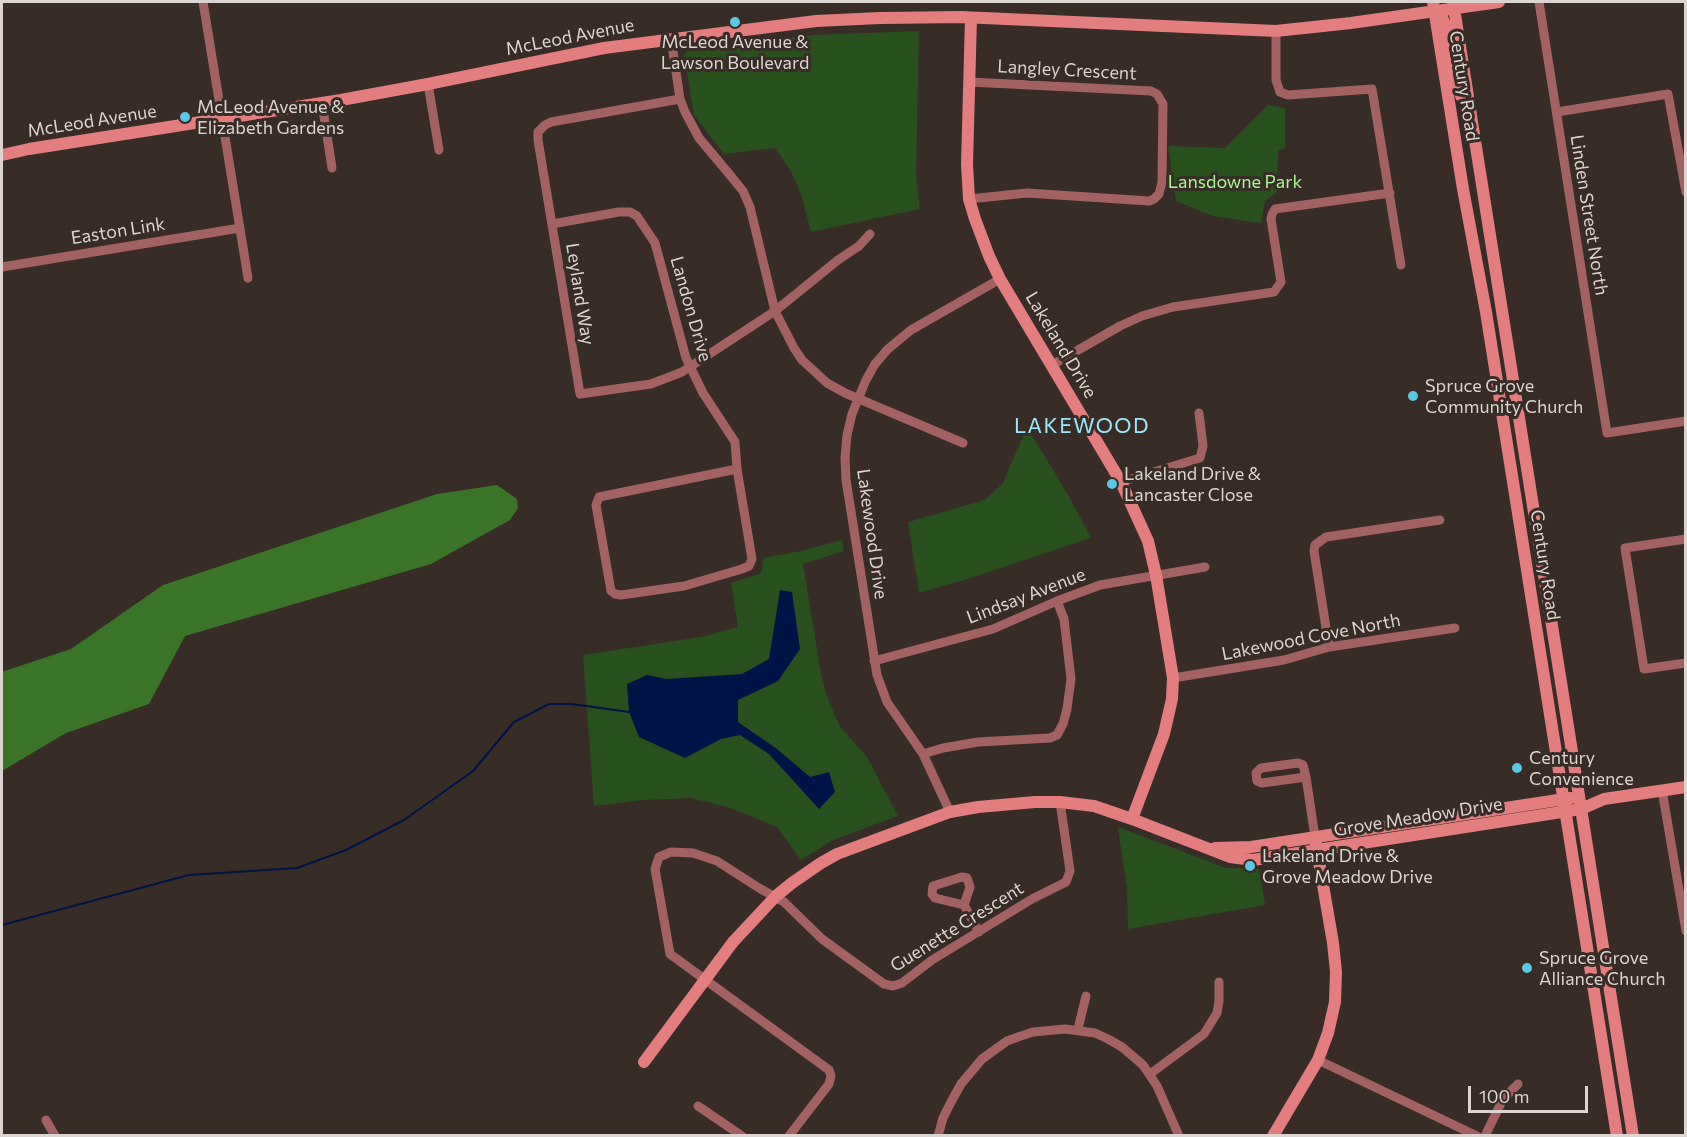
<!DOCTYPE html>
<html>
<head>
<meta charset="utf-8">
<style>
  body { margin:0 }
  #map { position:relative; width:1687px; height:1137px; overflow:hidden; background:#382c26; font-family:Commissioner,sans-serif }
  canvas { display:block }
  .frame { position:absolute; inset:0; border:3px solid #dcd4d0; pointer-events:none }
  .scale { position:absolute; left:1468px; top:1086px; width:120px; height:27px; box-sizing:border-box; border:3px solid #dcd4d0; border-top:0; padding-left:8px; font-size:18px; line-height:21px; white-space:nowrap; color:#dcd4d0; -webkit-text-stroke:4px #382c26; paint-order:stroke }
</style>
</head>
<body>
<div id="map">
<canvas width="1687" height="1137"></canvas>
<div class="frame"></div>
<div class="scale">100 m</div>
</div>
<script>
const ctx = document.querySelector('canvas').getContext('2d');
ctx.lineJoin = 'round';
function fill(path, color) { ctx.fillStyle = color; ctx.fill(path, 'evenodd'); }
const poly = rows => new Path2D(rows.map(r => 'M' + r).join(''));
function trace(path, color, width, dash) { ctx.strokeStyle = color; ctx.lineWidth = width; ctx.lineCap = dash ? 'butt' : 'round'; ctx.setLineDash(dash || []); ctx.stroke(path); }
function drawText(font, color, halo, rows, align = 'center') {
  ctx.font = font + ' Commissioner,sans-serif'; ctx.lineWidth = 6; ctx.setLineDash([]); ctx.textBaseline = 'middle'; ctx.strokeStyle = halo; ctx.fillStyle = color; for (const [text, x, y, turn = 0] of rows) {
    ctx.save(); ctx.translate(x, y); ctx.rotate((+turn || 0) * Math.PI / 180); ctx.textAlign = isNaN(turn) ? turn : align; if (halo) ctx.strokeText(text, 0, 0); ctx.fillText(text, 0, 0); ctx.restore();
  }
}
fill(poly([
  [919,31,916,175,920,209,811,232,802,197,791,171,775,148,724,154,694,115,684,54,690,49,812,35],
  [1268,105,1285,108,1285,148,1278,151,1277,192,1265,201,1261,223,1212,216,1176,201,1168,146,1225,148],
  [1027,427,1070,498,1091,538,971,578,919,593,908,522,985,500,1003,483],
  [842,540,844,551,803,564,821,674,826,694,840,727,867,757,898,816,833,840,801,860,777,827,731,808,691,798,642,800,594,806,583,655,701,637,738,627,731,583,759,574,762,570,763,558,801,551],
  [1118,827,1226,868,1259,869,1265,905,1128,929,1127,890]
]), '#28501c');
fill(poly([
  [497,485,517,499,518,508,510,520,431,564,185,636,149,704,66,733,2,771,2,672,71,649,163,585,437,494]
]), '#397428');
fill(poly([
  [780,590,792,592,800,649,778,681,738,700,738,722,777,749,810,777,829,772,835,792,819,809,769,754,740,735,721,739,685,758,639,737,629,712,627,684,647,675,666,679,742,674,769,659]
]), '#001346');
trace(poly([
  [2,925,189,875,297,868,346,850,404,820,473,771,514,722,549,704,572,704,629,712]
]), '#001346', 2);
trace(poly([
  [203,2,248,278],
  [1539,2,1607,433,1686,421],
  [1276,31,1276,80,1280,92,1288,95,1372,89,1401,265],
  [671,38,680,99,685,112,699,138,730,175,743,191,750,207,775,311,794,348,802,360,827,383,845,393,963,443],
  [969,82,1151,91,1157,94,1163,104,1162,182,1159,194,1154,199,1149,201,1027,193,969,199],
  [428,84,439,150],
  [680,99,551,122,545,125,538,132,538,140,580,394,651,384,682,372,775,311,838,260,859,246,870,234],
  [322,103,332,168],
  [1557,112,1668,94,1686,192],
  [552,224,619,212,630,212,637,216,655,243,686,358,703,393,735,442,737,469,752,559,749,566,742,569,684,586,621,595,615,594,611,591,596,505,599,497,737,469],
  [2,267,240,228],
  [1052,365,1120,326,1142,316,1173,307,1274,292,1281,282,1271,219,1272,214,1275,209,1390,193],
  [1121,482,1200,458,1203,446,1199,413],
  [1686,539,1625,548,1644,669,1686,663],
  [1329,647,1314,551,1315,545,1326,537,1440,520],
  [874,661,993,629,1057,601,1100,585,1205,567],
  [1173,678,1284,660,1329,647,1455,628],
  [923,754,943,748,978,742,1050,738,1057,735,1063,724,1067,709,1071,679,1064,619,1057,601],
  [1306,777,1262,783,1257,781,1256,773,1261,768,1298,763,1303,765,1306,777,1315,837],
  [1662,790,1686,931],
  [950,812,923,754,887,702,877,675,846,480,845,458,847,435,852,414,866,380,875,364,888,349,911,330,1000,279],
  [964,905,970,887,967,878,962,877,933,886,932,894,935,898,964,905,979,932],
  [1078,1029,1086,996],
  [1318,1060,1477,1136],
  [1150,1074,1204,1034,1217,1013,1219,1001,1219,982],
  [698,1106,742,1136],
  [46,1120,55,1136],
  [789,1136,829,1084,831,1076,829,1070,670,954,655,869,659,857,671,852,693,853,717,861,759,888,784,902,822,939,884,984,893,986,902,983,932,960,1032,899,1066,882,1070,871,1060,802],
  [938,1136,943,1118,951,1102,961,1084,982,1059,1007,1041,1018,1037,1033,1032,1065,1029,1095,1033,1108,1039,1122,1047,1143,1065,1157,1086,1179,1136],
  [1485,1136,1503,1099,1518,1084]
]), '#a26262', 9);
trace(poly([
  [1433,2,1463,189,1486,312,1617,1136],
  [1453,2,1633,1136],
  [1437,13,1442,17,1446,28,1451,59,1461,96],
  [971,18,967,164,969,199,975,219,989,256,1000,279,1121,482,1148,541,1156,575,1173,678,1172,699,1164,734,1132,819],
  [2,155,29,149,341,100,428,84,604,48,816,21,880,18,961,17,1276,31,1351,23,1499,2],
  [1215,848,1251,847,1571,798],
  [644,1062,733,942,776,896,792,883,821,863,837,854,950,812,978,807,1035,802,1060,802,1094,806,1132,819,1230,857,1253,860,1581,809,1604,799,1686,787],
  [1273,1136,1318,1060,1328,1033,1335,1002,1336,972,1333,943,1316,844]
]), '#e37d7e', 12);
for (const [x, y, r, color] of [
  [735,22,6,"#58c8e4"],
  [185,117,6,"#58c8e4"],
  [1413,396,6,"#58c8e4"],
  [1112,484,6,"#58c8e4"],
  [1517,768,6,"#58c8e4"],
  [1250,866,6,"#58c8e4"],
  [1527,968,6,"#58c8e4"]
]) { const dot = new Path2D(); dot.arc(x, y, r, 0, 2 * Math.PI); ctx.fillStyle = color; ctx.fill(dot); trace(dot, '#382c26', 2); }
drawText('18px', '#dcd4d0', '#382c26', [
  ["McLeod Avenue",570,37,-11],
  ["Langley Crescent",1067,70,3],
  ["Century Road",1464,86,81],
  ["McLeod Avenue",92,121,-9],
  ["Linden Street North",1589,215,81],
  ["Easton Link",118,231,-9],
  ["Leyland Way",580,294,81],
  ["Landon Drive",691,309,74],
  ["Lakeland Drive",1061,345,59],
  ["Lakewood Drive",872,534,82],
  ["Century Road",1545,565,81],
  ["Lindsay Avenue",1026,596,-21],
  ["Lakewood Cove North",1311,637,-11],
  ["Grove Meadow Drive",1418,817,-9],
  ["Guenette Crescent",957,927,-32]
]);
drawText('18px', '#dcd4d0', '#382c26', [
  ["McLeod Avenue &",735,42,"center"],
  ["Lawson Boulevard",735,63,"center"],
  ["McLeod Avenue &",197,107],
  ["Elizabeth Gardens",197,128],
  ["Spruce Grove",1425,386],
  ["Community Church",1425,407],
  ["Lakeland Drive &",1124,474],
  ["Lancaster Close",1124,495],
  ["Century",1529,758],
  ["Convenience",1529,779],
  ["Lakeland Drive &",1262,856],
  ["Grove Meadow Drive",1262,877],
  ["Spruce Grove",1539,958],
  ["Alliance Church",1539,979]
], 'left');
drawText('18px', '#a6f790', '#382c26', [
  ["Lansdowne Park",1235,182]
]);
ctx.letterSpacing = '1.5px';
drawText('21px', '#9be7fb', '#382c26', [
  ["LAKEWOOD",1082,426]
]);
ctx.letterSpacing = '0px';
</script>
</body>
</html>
